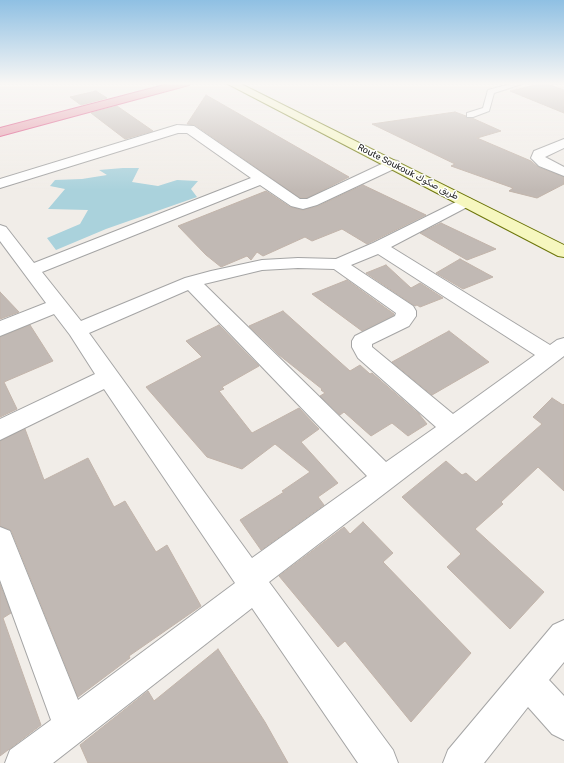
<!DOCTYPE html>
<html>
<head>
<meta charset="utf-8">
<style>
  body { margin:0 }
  canvas { display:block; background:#f1ede8 }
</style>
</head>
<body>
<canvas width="564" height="763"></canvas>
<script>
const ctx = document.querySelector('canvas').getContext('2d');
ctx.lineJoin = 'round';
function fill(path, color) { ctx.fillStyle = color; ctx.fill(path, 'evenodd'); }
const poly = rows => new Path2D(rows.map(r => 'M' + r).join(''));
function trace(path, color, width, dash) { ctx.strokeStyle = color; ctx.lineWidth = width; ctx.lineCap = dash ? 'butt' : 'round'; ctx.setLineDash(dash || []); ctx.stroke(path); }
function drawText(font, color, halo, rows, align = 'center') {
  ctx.font = font + ' Rubik,Vazirmatn,sans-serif'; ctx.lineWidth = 3; ctx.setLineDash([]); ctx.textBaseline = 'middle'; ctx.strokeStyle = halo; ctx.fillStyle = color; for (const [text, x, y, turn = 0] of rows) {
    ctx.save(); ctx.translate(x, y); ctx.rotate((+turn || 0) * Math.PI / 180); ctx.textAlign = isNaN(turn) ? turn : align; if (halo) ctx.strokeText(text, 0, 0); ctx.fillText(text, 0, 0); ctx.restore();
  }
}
fill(poly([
  [123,168,139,168,132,182,158,186,177,180,198,181,191,189,197,197,106,229,56,250,47,238,80,224,88,210,48,209,65,189,50,186,55,180,82,179,107,175,99,170]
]), '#aad2dc');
const building = poly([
  [544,83,564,90,564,113,510,91,544,83],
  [96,91,107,98,81,105,70,97,96,91],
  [206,95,349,177,307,198,300,198,195,125,187,124,206,95],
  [117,106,153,131,125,139,91,113,117,106],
  [455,112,466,116,466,118,472,118,501,131,477,138,531,161,538,167,564,177,564,184,537,198,509,191,513,188,451,166,455,164,372,124,455,112],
  [363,185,426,215,367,244,342,229,312,241,305,237,263,256,257,252,251,260,247,256,221,267,206,255,178,226,266,191,290,207,303,210,318,206,363,185],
  [441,223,496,249,467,260,420,233,441,223],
  [460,259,493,277,463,289,436,273,460,259],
  [386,265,411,288,420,283,443,298,420,307,417,305,415,306,366,273,386,265],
  [347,280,394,314,394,315,362,331,312,294,347,280],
  [0,292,19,312,0,319,0,292],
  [283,311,350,371,360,365,370,374,372,373,419,414,427,424,408,436,392,423,371,436,344,412,340,415,320,396,325,393,321,390,322,389,279,355,249,326,283,311],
  [30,325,53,361,4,382,17,409,0,417,0,337,30,325],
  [219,325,259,366,222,387,224,389,219,391,252,433,299,408,319,429,301,442,338,483,318,497,324,505,261,550,240,520,284,492,282,491,310,472,275,444,242,469,207,457,146,387,202,357,186,341,219,325],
  [449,331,489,362,432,395,392,362,449,331],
  [552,398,563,405,564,404,564,491,538,467,501,502,503,504,475,529,544,592,510,629,447,567,461,554,402,497,446,461,462,475,466,473,476,482,542,424,533,417,552,398],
  [25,429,44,480,88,458,114,507,125,501,156,552,167,545,201,606,129,656,130,658,78,697,11,530,0,526,0,441,25,429],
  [363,522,393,553,383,562,471,653,411,722,345,641,338,647,279,576,344,527,350,534,363,522],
  [0,584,11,613,3,618,41,725,0,756,0,584],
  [218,649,265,722,288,763,88,763,80,745,148,691,154,701,218,649]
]);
fill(building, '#c1b9b4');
trace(building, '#c2b4aa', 1);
const lane = poly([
  [514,83,525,83,494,93,489,111,473,117,467,117,467,113,483,108,488,90,514,83]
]);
const street = poly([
  [177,125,194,126,300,199,307,199,388,161,393,160,398,161,400,164,398,167,317,205,303,209,291,206,260,185,42,272,81,321,185,278,211,271,262,260,298,258,336,259,373,243,466,197,471,199,474,202,471,205,391,247,550,345,557,340,564,338,564,356,269,582,393,750,398,763,358,763,252,608,53,763,5,763,10,750,51,720,0,580,0,527,10,531,78,700,235,583,104,389,0,440,0,419,95,374,70,335,54,314,0,336,0,321,46,303,0,241,0,225,6,227,34,263,251,178,187,133,178,133,0,188,0,179,177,125],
  [378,254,535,355,453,414,372,347,372,344,409,326,416,316,416,311,413,306,351,265,378,254],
  [298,268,334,269,396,313,395,316,355,336,352,341,352,347,358,358,436,427,386,462,204,284,262,270,298,268],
  [188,290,367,476,252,558,89,333,188,290],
  [564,139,564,148,545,157,564,167,564,176,539,166,531,158,534,151,564,139],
  [564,620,564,662,549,680,564,696,564,740,552,734,528,707,484,763,443,763,448,750,553,625,564,620]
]);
const secondary = poly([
  [226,83,239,83,564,245,564,257,558,256,226,83]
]);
const highway = poly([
  [172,83,190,83,189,85,0,136,0,128,172,83]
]);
trace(lane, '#a5a5a5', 2);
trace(street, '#a5a5a5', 2);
trace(secondary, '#6d760a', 2);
trace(highway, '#d42f6c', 2);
fill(lane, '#fff');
fill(street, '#fff');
fill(secondary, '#f6f7bf');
fill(highway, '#e493a5');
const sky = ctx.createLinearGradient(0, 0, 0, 190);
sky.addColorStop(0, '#8fc0e3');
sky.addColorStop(0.44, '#f9f7f5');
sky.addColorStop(1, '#f9f7f500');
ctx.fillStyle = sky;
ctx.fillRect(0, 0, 564, 190);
drawText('9px', '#212121', '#fff', [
  ["Route Soukouk طريق صكوك",408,172,27]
]);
</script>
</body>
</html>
